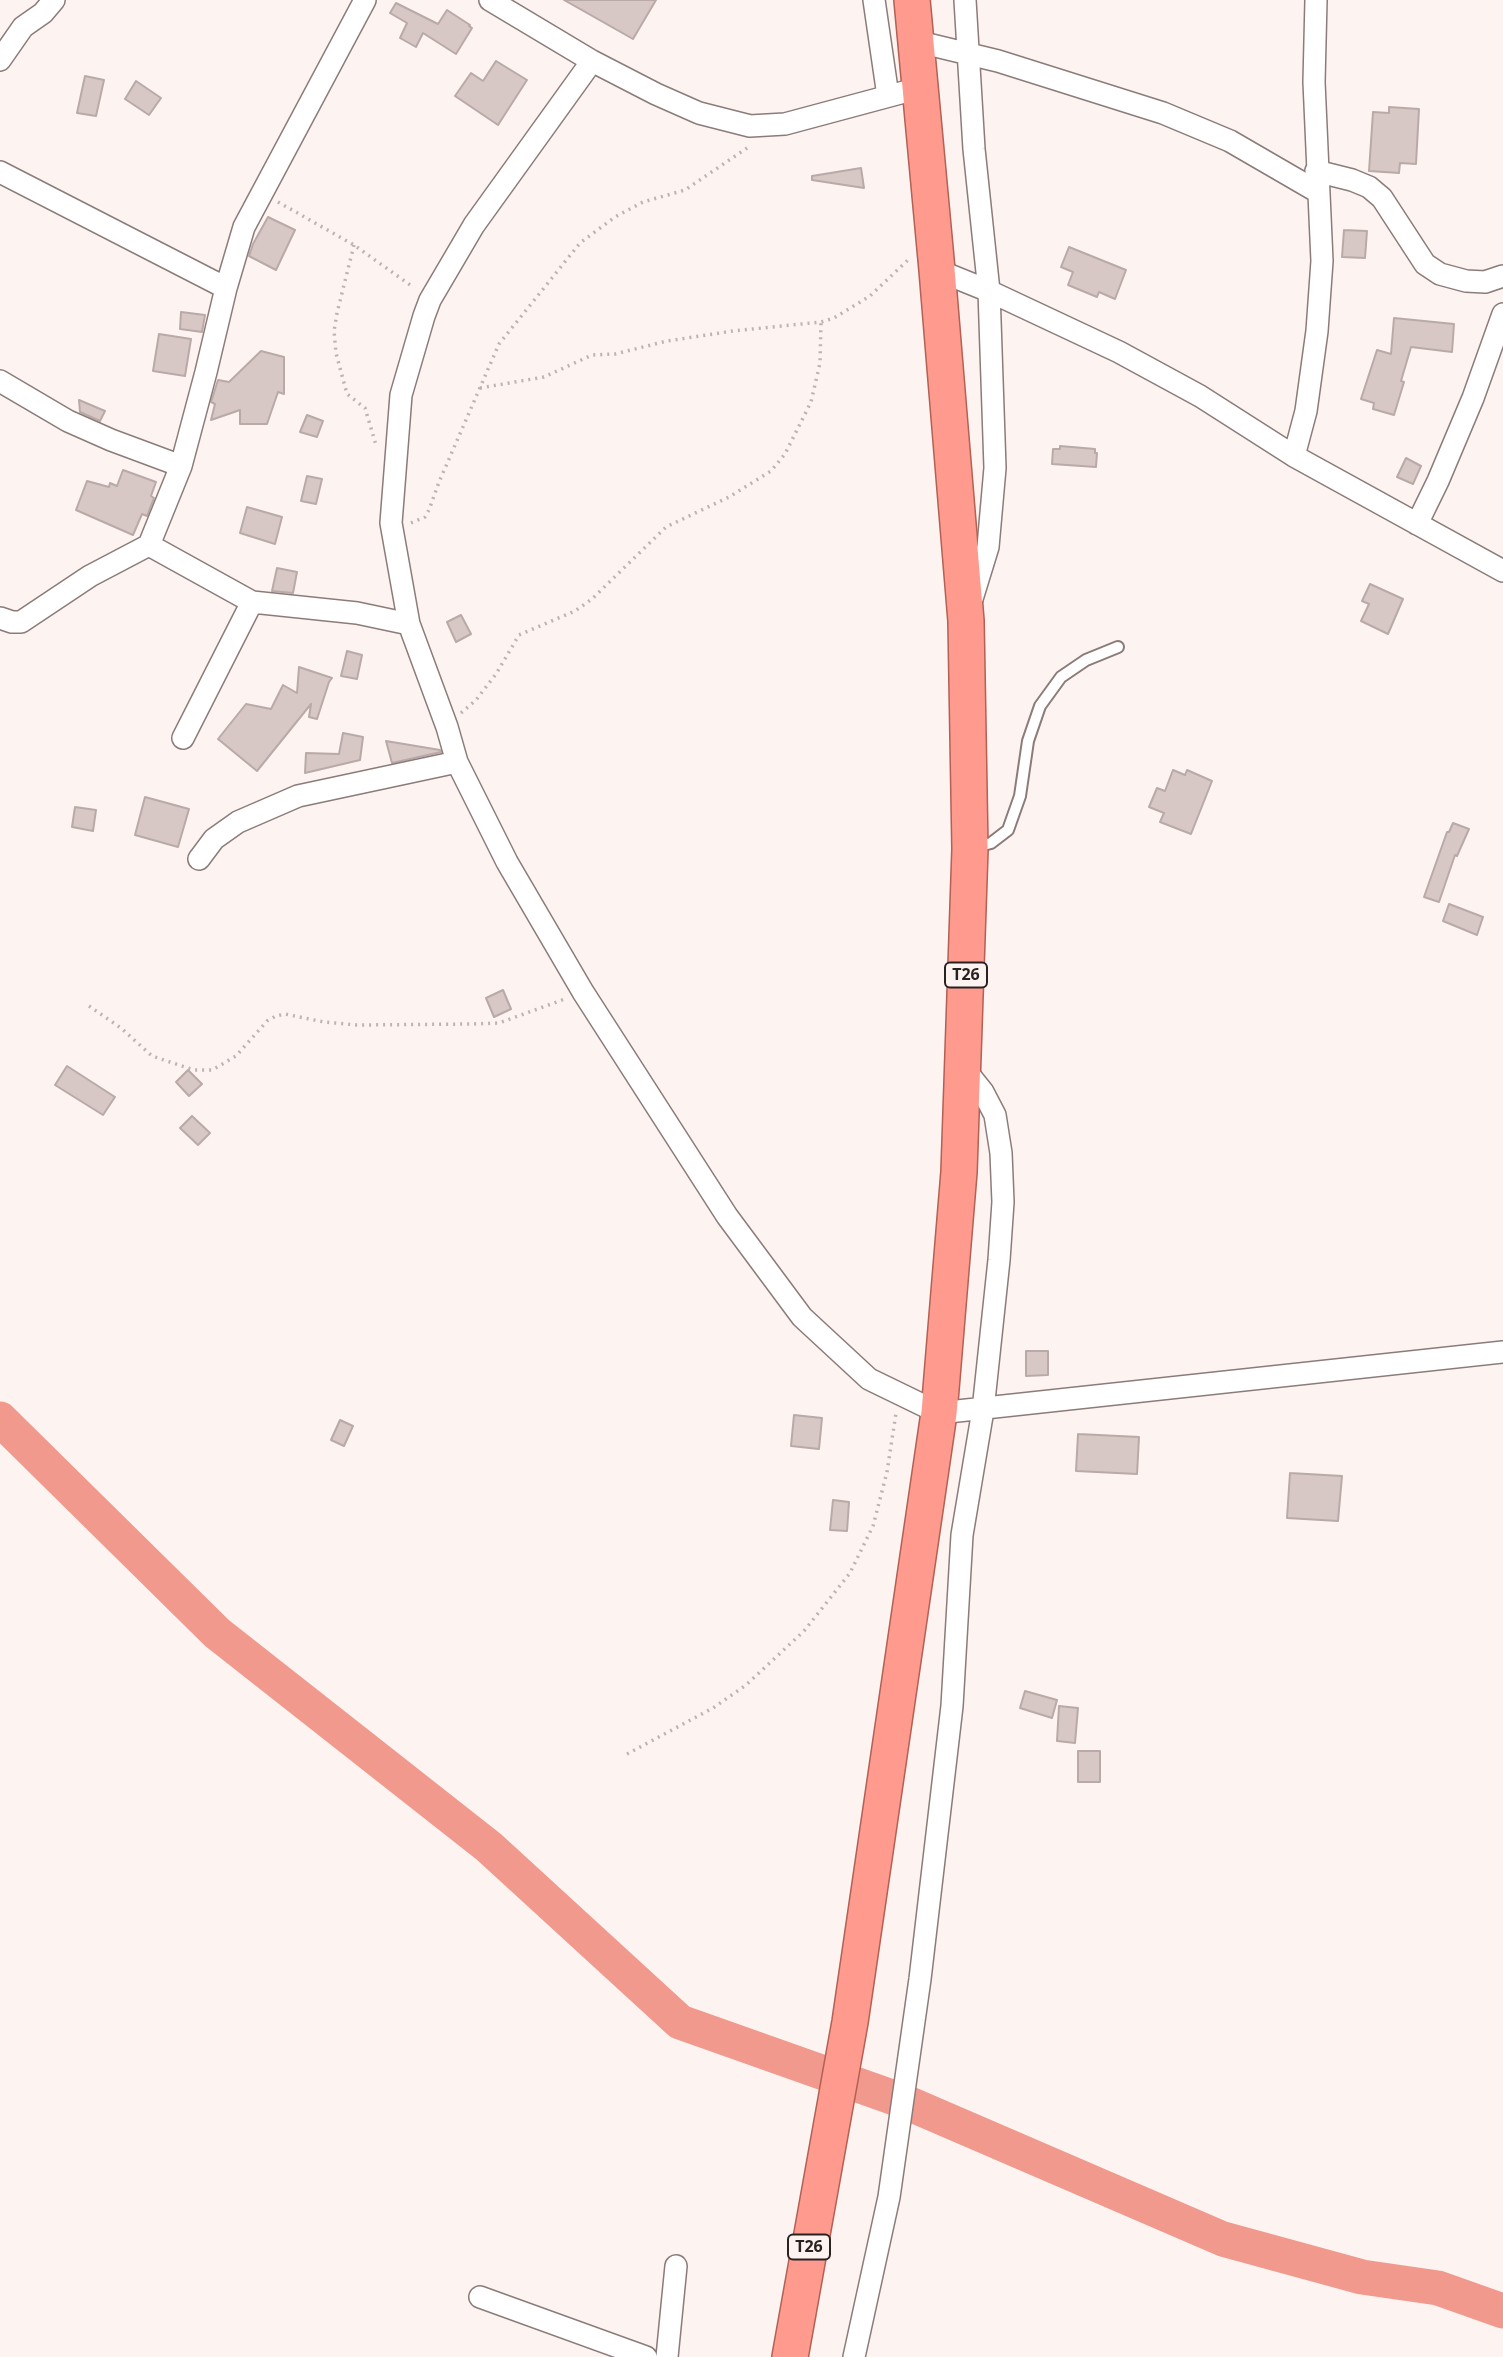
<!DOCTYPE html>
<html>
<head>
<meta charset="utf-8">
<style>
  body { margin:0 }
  canvas { display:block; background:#fdf3f1 }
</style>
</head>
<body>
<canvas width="1503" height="2357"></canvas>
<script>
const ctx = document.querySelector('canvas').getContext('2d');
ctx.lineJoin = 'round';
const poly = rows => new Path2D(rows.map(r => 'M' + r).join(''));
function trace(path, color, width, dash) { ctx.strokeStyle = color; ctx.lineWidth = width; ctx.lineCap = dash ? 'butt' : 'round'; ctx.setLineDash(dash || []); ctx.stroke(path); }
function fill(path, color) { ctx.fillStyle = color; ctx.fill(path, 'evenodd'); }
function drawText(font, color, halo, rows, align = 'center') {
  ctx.font = font + ' "Noto Sans",sans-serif'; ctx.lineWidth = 7; ctx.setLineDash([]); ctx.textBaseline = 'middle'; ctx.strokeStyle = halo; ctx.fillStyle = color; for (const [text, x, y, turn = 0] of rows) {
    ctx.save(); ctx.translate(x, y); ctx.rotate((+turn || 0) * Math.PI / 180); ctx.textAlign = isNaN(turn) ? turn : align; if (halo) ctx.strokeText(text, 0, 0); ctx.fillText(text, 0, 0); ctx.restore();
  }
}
trace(poly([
  [0,1419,217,1633,489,1847,680,2022,903,2101,1223,2239,1362,2277,1438,2288,1503,2311]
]), '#f1998c', 35);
const building = poly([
  [564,0,656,0,633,39,564,0],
  [396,3,438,24,447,10,470,25,469,26,472,28,456,54,423,33,416,47,400,38,407,23,390,13,396,3],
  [496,61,527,80,498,125,455,96,471,73,483,81,496,61],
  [85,76,104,80,96,116,77,113,85,76],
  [136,81,161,98,149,115,125,99,136,81],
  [1389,107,1419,109,1416,164,1400,163,1399,173,1369,171,1373,112,1389,113,1389,107],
  [861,168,864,188,812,180,812,176,861,168],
  [268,217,295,230,276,270,249,256,253,244,268,217],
  [1344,230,1367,231,1365,258,1342,257,1344,230],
  [1069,247,1126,270,1115,299,1099,292,1097,297,1068,285,1073,272,1061,267,1069,247],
  [181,312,205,315,202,332,180,329,181,312],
  [1394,318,1454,324,1452,352,1411,347,1401,381,1404,382,1394,415,1373,409,1374,403,1361,399,1377,350,1391,354,1394,318],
  [159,334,191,339,185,376,153,371,159,334],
  [261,351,284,357,284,394,278,392,267,424,240,424,240,410,211,420,215,404,211,402,218,380,229,382,261,351],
  [79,400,105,411,100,421,80,412,79,400],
  [307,415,323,421,317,437,300,432,307,415],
  [1060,446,1095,449,1095,453,1097,453,1096,467,1052,464,1053,449,1060,449,1060,446],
  [1406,458,1421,466,1413,484,1397,477,1406,458],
  [123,470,156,482,151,496,154,498,147,516,142,514,133,535,76,510,87,481,109,487,110,483,117,486,123,470],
  [307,476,322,479,316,504,301,501,307,476],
  [247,507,282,517,275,544,240,533,247,507],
  [277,568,297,572,293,593,272,591,277,568],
  [1370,584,1403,599,1388,634,1361,621,1369,604,1362,601,1370,584],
  [461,615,471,634,456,642,447,622,461,615],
  [347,651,362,655,357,679,341,676,347,651],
  [299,667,332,678,329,682,317,719,309,717,311,704,257,771,218,739,246,704,271,709,283,685,297,693,299,667],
  [343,733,363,737,360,760,305,773,306,753,339,754,343,733],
  [386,741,440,750,441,752,392,763,386,741],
  [1173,770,1185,775,1187,770,1212,781,1191,834,1160,822,1164,813,1149,807,1157,788,1165,791,1173,770],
  [145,797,189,809,178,847,135,835,145,797],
  [75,807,96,810,93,831,72,827,75,807],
  [1453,823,1469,829,1457,856,1455,855,1439,902,1424,897,1447,832,1449,832,1453,823],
  [1449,904,1483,917,1477,935,1443,921,1449,904],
  [503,990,511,1009,494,1017,486,998,503,990],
  [67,1066,115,1097,103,1115,55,1085,67,1066],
  [188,1070,202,1084,189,1096,176,1082,188,1070],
  [192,1116,210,1133,198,1145,180,1128,192,1116],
  [1026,1351,1048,1351,1048,1375,1026,1376,1026,1351],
  [794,1415,822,1418,819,1449,791,1446,794,1415],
  [340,1420,353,1426,344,1446,331,1440,340,1420],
  [1078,1434,1139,1437,1137,1474,1076,1471,1078,1434],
  [1290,1473,1342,1476,1338,1521,1287,1518,1290,1473],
  [833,1500,849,1502,847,1531,830,1530,833,1500],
  [1025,1691,1057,1700,1052,1718,1020,1708,1025,1691],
  [1059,1706,1078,1708,1075,1743,1057,1741,1059,1706],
  [1078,1751,1100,1751,1100,1782,1078,1782,1078,1751]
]);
fill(building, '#d8c8c5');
trace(building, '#b9aaa7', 2);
const service = poly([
  [976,847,991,843,1008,830,1020,796,1028,741,1040,706,1061,677,1086,660,1118,647]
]);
const minor = poly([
  [490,0,592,61,656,94,699,113,750,126,785,124,919,88],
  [874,0,888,96],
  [965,0,974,149,989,291,995,468,988,547,972,599],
  [915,41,998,61,1163,113,1230,141,1318,192],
  [0,60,23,27,43,13,54,0],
  [1316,171,1352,180,1369,187,1382,198,1425,264,1440,274,1466,281,1485,282,1503,276],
  [0,172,226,288],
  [937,270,989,291,1119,352,1200,396,1294,456,1503,571],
  [0,381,68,421,111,440,181,466],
  [1294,456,1306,411,1317,331,1322,261,1314,82,1316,0],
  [1417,524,1438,481,1473,398,1503,314],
  [149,545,252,602,357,613,409,624,447,727,457,762,507,862,583,992,727,1216,802,1317,869,1379,939,1413,1503,1352],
  [0,618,12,622,21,622,90,576,149,545,181,466,206,372,226,288,244,227,365,0],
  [409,624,391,523,401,395,424,316,430,300,474,225,592,61],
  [183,738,252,602],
  [199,859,214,839,238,822,298,796,457,762],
  [480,2297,646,2357],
  [667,2357,676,2266],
  [854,2357,889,2197,920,1979,952,1706,962,1535,983,1410,999,1260,1003,1202,1001,1153,995,1115,983,1092,963,1067]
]);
const trunk = poly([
  [790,2357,850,2022,939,1413,959,1172,970,849,966,621,937,270,912,0]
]);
trace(service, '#8b7c7a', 14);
trace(minor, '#8b7c7a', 24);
trace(trunk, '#b36055', 38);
trace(poly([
  [278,202,354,245,413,287],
  [354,245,337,313,334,331,336,353,347,394,365,408,376,445],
  [480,388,544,377,592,355,615,354,667,341,733,331,821,322,834,318,870,296,909,259],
  [411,523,425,517,429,510,439,482,499,344,580,243,615,217,643,202,685,190,750,146],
  [461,713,476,700,496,674,519,635,575,611,592,599,666,527,729,497,771,471,785,454,811,402,820,363,821,322],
  [89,1006,121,1028,152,1056,194,1070,212,1070,236,1056,267,1021,276,1016,285,1014,324,1022,357,1025,472,1024,499,1023,565,999],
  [627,1754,713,1708,746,1685,804,1631,850,1573,873,1526,887,1472,896,1413]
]), '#bdb4b2', 3.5, [2, 5]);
trace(service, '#fff', 10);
trace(minor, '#fff', 21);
trace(trunk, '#fe9a8e', 35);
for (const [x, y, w] of [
  [966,975,42],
  [809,2247,42]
]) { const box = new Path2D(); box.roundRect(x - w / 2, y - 12.5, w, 25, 5); ctx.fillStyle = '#fdf3f1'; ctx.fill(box); trace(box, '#282221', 2); }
drawText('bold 16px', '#282221', null, [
  ["T26",966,975],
  ["T26",809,2247]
]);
</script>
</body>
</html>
